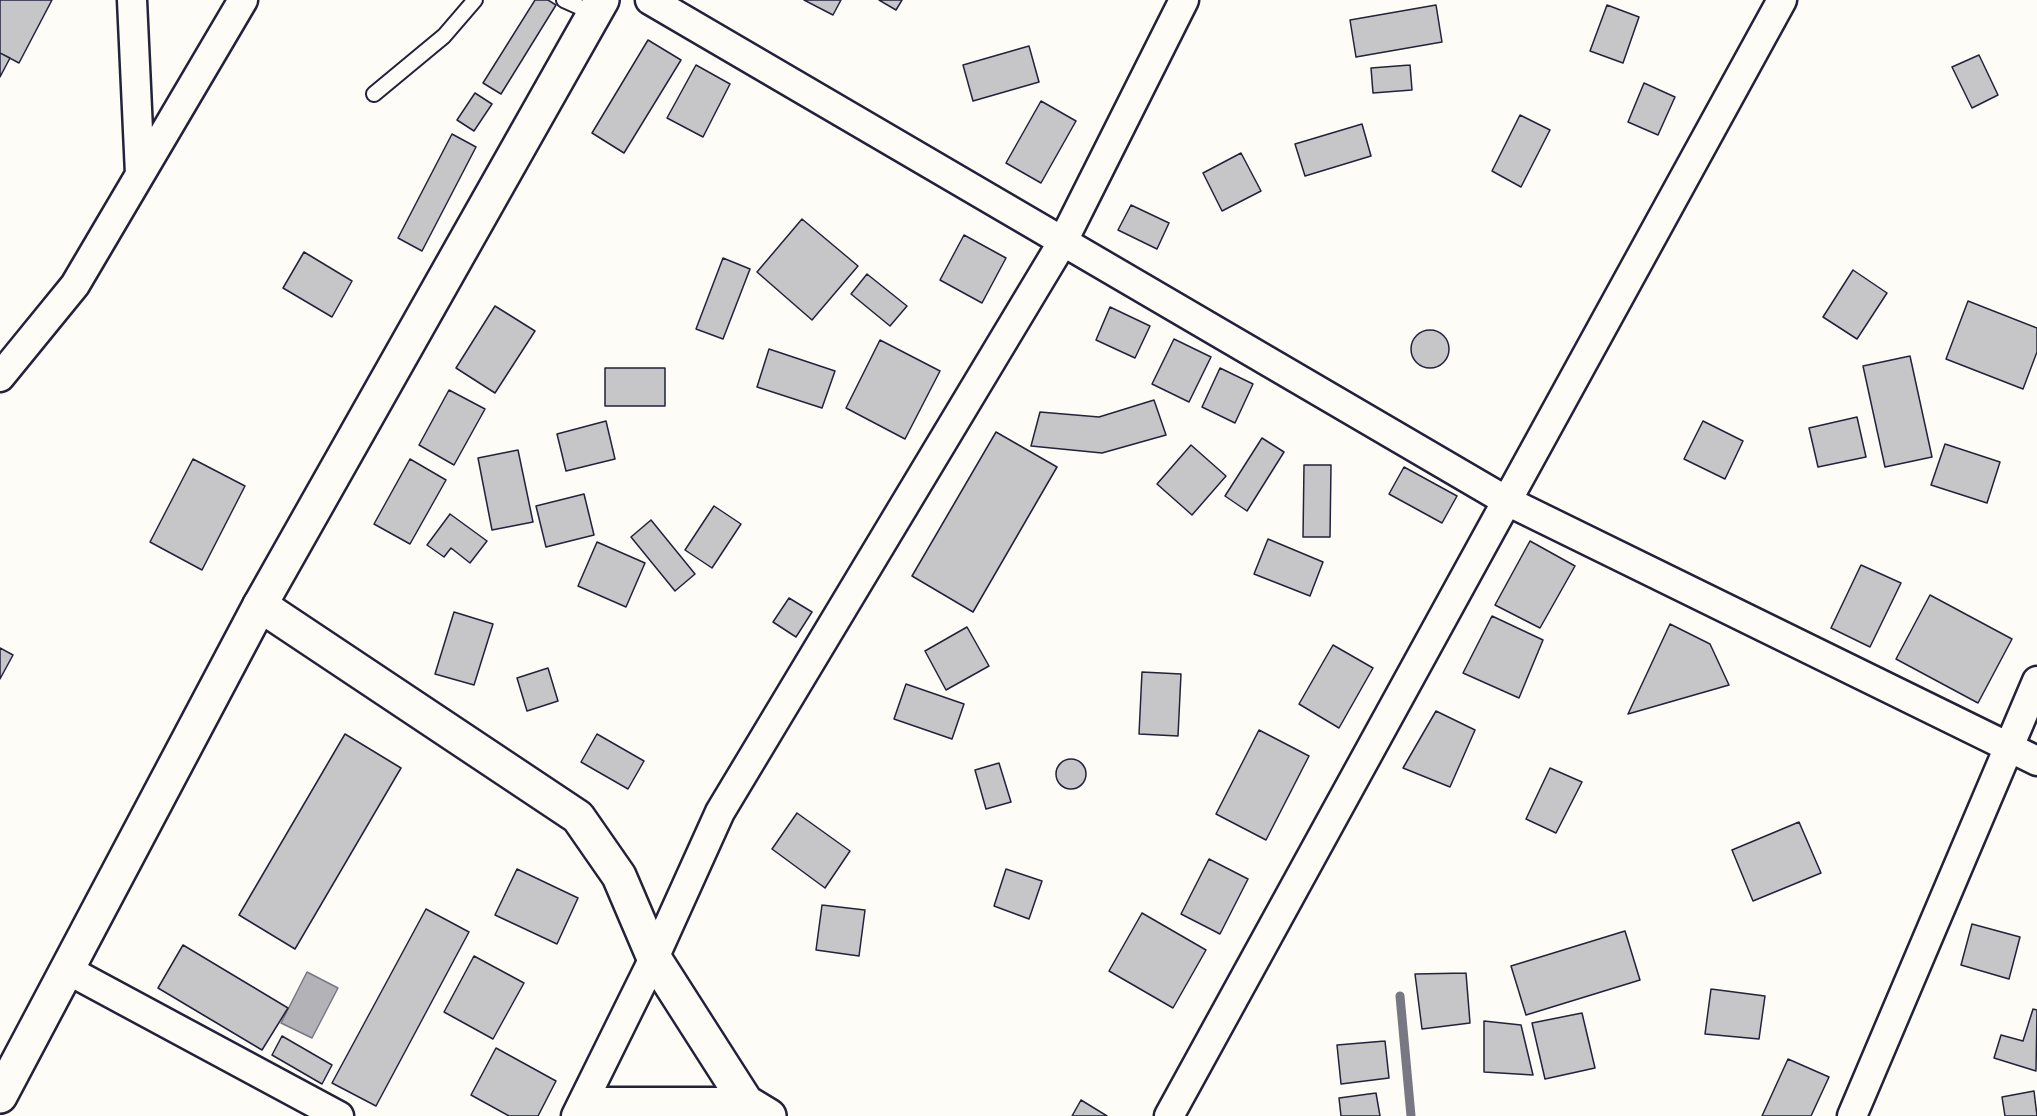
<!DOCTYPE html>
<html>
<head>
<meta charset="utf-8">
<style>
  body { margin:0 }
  canvas { display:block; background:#fdfcf7 }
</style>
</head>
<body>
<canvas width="2037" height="1116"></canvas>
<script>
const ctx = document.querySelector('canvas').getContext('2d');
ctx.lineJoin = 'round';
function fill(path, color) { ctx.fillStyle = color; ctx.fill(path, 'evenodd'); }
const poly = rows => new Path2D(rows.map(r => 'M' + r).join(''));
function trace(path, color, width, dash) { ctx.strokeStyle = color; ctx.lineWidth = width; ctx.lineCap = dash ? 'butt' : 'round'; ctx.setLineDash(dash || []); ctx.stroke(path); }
const water = poly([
  [307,972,338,988,312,1038,281,1023,307,972]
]);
fill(water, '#b2b2b7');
trace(water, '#787885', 1.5);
trace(poly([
  [1400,996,1411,1116]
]), '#787885', 9);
const building = poly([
  [0,0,52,0,19,63,0,53,0,0],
  [535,0,548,0,556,5,501,94,483,83,535,0],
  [804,0,841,0,833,15,804,0],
  [879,0,902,0,896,10,879,0],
  [1436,5,1442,42,1356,57,1350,20,1436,5],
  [1607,5,1639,17,1623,63,1590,51,1607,5],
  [648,40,681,60,624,153,592,133,648,40],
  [1029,46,1039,82,973,101,963,65,1029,46],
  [0,53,10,58,0,77,0,53],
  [1979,55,1998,95,1972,108,1952,67,1979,55],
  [696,65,730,84,703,137,667,118,696,65],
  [1410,65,1412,90,1373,93,1371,68,1410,65],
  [1644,83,1675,97,1658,135,1628,122,1644,83],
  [475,93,492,104,474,131,457,120,475,93],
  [1041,101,1076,121,1041,183,1006,163,1041,101],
  [1520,115,1550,130,1521,187,1492,171,1520,115],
  [1362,124,1371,156,1305,176,1295,144,1362,124],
  [452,134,476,147,422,251,398,238,452,134],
  [1241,153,1261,191,1222,211,1203,173,1241,153],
  [1131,205,1169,223,1157,249,1118,230,1131,205],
  [802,219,858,266,812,320,757,272,802,219],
  [964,235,1006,258,982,303,940,280,964,235],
  [304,252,352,281,332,317,283,288,304,252],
  [723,258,750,269,723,339,696,329,723,258],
  [1853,270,1887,293,1857,339,1823,317,1853,270],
  [867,274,907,306,890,326,851,294,867,274],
  [1968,301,2037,328,2037,352,2023,389,1946,359,1968,301],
  [495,306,535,331,495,393,456,368,495,306],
  [1110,307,1150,326,1135,358,1096,340,1110,307],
  '1411 349a19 19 0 1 1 38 0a19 19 0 1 1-38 0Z',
  [1174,339,1211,357,1189,402,1152,384,1174,339],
  [880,340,940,371,905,439,846,408,880,340],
  [769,349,835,371,822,408,757,387,769,349],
  [1910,356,1932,457,1885,467,1863,366,1910,356],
  [605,368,665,368,665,406,605,406,605,368],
  [1220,368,1253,384,1235,423,1202,407,1220,368],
  [449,390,485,409,454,465,419,445,449,390],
  [1154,400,1166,435,1102,453,1031,446,1040,412,1099,417,1154,400],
  [1857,417,1866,457,1818,467,1809,428,1857,417],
  [606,421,615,459,566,471,557,434,606,421],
  [1703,421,1743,441,1725,479,1684,459,1703,421],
  [996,432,1057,467,973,612,912,576,996,432],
  [1262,438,1284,452,1247,511,1225,496,1262,438],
  [1945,444,2000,462,1987,503,1931,485,1945,444],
  [1191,445,1226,476,1192,515,1157,484,1191,445],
  [518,450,533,522,492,530,478,458,518,450],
  [193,459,245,486,202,570,150,542,193,459],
  [410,459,446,480,410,544,374,524,410,459],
  [1304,465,1331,465,1330,537,1303,537,1304,465],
  [1404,467,1457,496,1442,523,1389,494,1404,467],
  [584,494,594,535,546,547,536,506,584,494],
  [714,506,741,524,712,568,685,550,714,506],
  [450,514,487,541,470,563,451,548,444,557,427,545,450,514],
  [651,520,695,574,675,591,631,537,651,520],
  [1268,539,1323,562,1310,596,1254,574,1268,539],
  [1530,541,1575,566,1540,628,1495,605,1530,541],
  [597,542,645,563,626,607,578,586,597,542],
  [1861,565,1901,583,1870,647,1831,628,1861,565],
  [1930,595,2012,639,1978,703,1896,659,1930,595],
  [789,598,812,612,796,637,773,622,789,598],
  [454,612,493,624,474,685,435,674,454,612],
  [1492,616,1543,640,1519,698,1463,673,1492,616],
  [1670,624,1710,644,1729,685,1628,714,1670,624],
  [967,627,989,666,946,690,925,651,967,627],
  [1333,645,1373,668,1339,728,1299,704,1333,645],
  [0,648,13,655,0,679,0,648],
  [548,668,558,701,527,711,517,678,548,668],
  [1142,672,1181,674,1178,736,1139,734,1142,672],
  [906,684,964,704,952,739,894,719,906,684],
  [1436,711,1475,730,1450,787,1403,768,1436,711],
  [1259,730,1309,756,1266,840,1216,814,1259,730],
  [345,734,401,768,295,949,239,915,345,734],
  [597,734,644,761,628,789,581,762,597,734],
  '1056 774a15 15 0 1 1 30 0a15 15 0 1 1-30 0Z',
  [999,763,1011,802,986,809,975,770,999,763],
  [1550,768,1582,782,1556,833,1526,819,1550,768],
  [797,813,850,851,825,888,772,849,797,813],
  [1799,822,1821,873,1753,901,1732,850,1799,822],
  [1209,859,1248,879,1220,934,1181,914,1209,859],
  [517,869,578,898,557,944,495,915,517,869],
  [1006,869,1042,881,1029,919,994,906,1006,869],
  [822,905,865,910,859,956,816,950,822,905],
  [426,909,469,932,376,1106,332,1083,426,909],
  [1142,913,1206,950,1173,1008,1109,971,1142,913],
  [1972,924,2020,937,2009,979,1961,965,1972,924],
  [1625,931,1640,980,1526,1015,1511,966,1625,931],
  [183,945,288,1008,262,1050,158,988,183,945],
  [474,956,524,983,493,1039,444,1012,474,956],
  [1466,973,1470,1023,1422,1029,1415,974,1466,973],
  [1711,989,1765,996,1759,1039,1705,1034,1711,989],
  [2033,1009,2037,1010,2036,1071,1994,1058,2001,1035,2023,1041,2033,1009],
  [1582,1013,1595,1068,1545,1079,1532,1023,1582,1013],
  [1484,1021,1521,1025,1533,1075,1484,1072,1484,1021],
  [282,1036,332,1065,322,1084,272,1055,282,1036],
  [1385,1041,1389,1078,1341,1084,1337,1045,1385,1041],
  [496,1048,556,1081,538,1116,509,1116,471,1095,496,1048],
  [1788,1059,1829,1077,1811,1116,1762,1116,1788,1059],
  [2034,1091,2037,1116,2005,1116,2002,1097,2034,1091],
  [1376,1093,1380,1116,1341,1116,1339,1098,1376,1093],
  [1081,1100,1107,1116,1072,1116,1081,1100]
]);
fill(building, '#c6c6c8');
trace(building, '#22223b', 1.5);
const lane = poly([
  [564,0,593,13],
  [374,94,444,36,475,0]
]);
const street = poly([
  [132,0,140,174],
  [650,0,1505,500,2037,761],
  [0,377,75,285,243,0],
  [66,969,339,1116],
  [584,1102,746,1102],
  [576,1116,654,958,720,812,1062,243,1184,0],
  [1169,1116,1782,0],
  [1852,1116,2037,681]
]);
const secondary = poly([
  [260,605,578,817,619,876,654,958,746,1102,769,1116]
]);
const highway = poly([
  [0,1096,260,605,602,0]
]);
trace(lane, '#22223b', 18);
trace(street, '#22223b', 33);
trace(secondary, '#22223b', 38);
trace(highway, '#22223b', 38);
trace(lane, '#fdfcf7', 14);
trace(street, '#fdfcf7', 28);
trace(secondary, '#fdfcf7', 33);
trace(highway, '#fdfcf7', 33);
</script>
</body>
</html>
